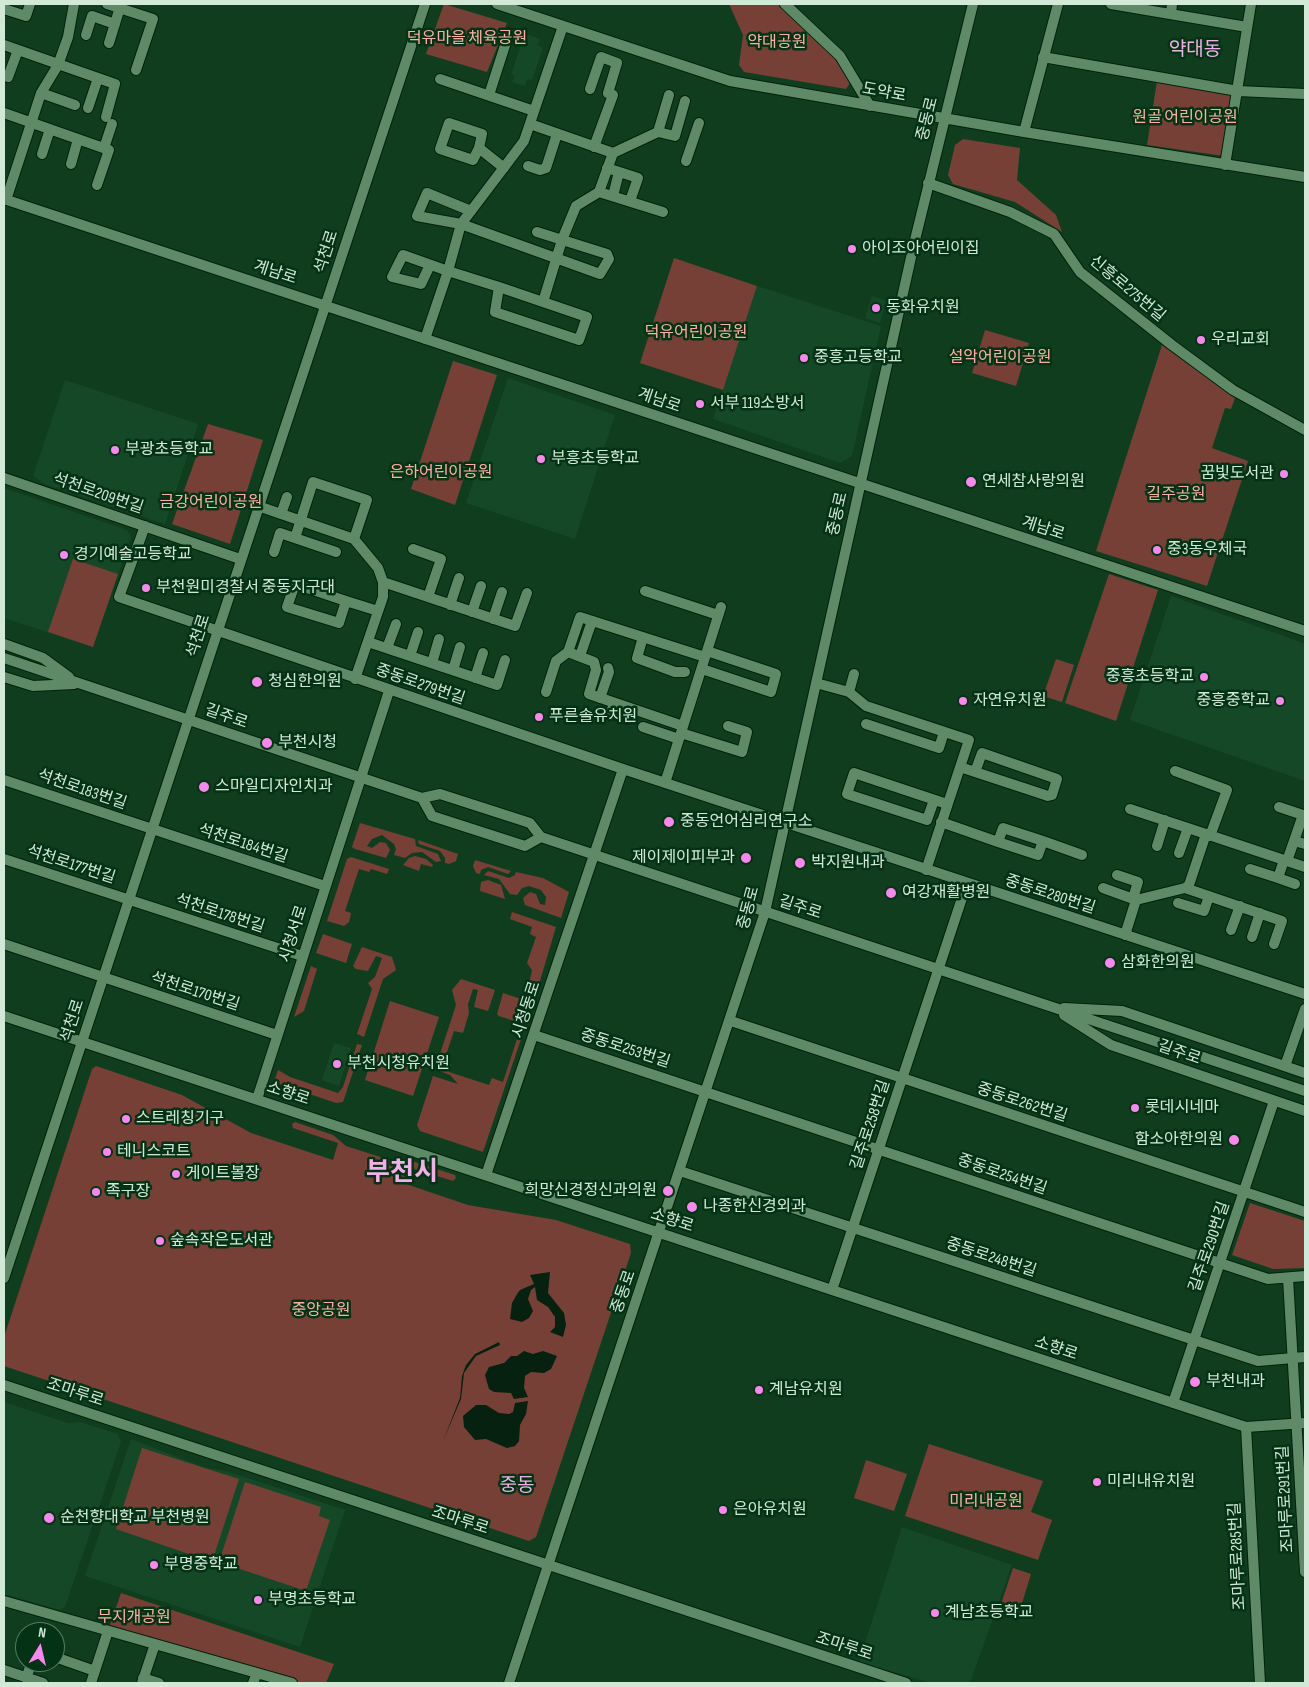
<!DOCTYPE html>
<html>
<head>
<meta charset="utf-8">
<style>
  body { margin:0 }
  #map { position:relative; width:1309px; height:1687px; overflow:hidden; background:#113d1f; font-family:"Sofia Sans Condensed",sans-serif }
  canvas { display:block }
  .frame { position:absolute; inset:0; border:5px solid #d1e9d6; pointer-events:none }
  .north { position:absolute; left:15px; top:1622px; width:50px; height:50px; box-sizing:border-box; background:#043215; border:1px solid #567b62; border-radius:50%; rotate:9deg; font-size:14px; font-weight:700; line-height:20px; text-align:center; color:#d1e9d6 }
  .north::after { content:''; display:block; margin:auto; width:18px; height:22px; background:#f788ec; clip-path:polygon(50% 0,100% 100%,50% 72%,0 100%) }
</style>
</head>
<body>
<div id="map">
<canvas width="1309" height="1687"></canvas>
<div class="frame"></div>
<div class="north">N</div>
</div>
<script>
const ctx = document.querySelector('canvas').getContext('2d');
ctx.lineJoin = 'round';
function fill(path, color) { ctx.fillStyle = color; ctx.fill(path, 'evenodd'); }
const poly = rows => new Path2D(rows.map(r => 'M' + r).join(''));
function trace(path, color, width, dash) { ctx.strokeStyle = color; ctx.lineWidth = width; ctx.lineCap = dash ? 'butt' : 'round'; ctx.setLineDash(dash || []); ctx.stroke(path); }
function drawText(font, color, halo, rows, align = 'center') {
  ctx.font = font + ' "Sofia Sans Condensed","Noto Sans KR",sans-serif'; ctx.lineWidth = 5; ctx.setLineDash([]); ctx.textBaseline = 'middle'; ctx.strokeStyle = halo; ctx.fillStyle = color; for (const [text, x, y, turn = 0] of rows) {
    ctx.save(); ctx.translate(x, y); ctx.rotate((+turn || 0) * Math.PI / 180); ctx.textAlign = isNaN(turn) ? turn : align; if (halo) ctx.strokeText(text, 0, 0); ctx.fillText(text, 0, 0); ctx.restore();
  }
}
fill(poly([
  [525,34,540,39,537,45,543,48,532,80,527,79,525,86,512,82,515,76,511,74],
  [757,286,881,326,852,456,840,463,713,419],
  [872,296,886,301,880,323,865,318],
  [508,378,615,415,575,539,466,503],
  [65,380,198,424,165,524,44,484,33,476],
  [4,488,127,530,131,537,93,647,4,618],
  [1171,596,1278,634,1257,694,1278,634,1305,644,1305,781,1130,720],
  [334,1043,351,1048,339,1086,322,1080],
  [4,1402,68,1423,80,1422,118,1434,121,1442,65,1607,59,1610,4,1594],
  [131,1439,206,1468,226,1471,345,1510,300,1647,85,1576],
  [902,1527,1012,1565,970,1683,931,1683,859,1662]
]), '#154827');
fill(poly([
  [444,4,507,23,487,72,426,54],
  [729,4,785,4,840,56,850,83,846,89,744,72,739,65,743,35],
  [1157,81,1234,94,1224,156,1147,145],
  [963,139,1020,148,1017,180,1056,215,1062,232,1015,202,953,184,948,175,955,145],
  [674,258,757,286,723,390,640,363],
  [985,330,1029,343,1016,386,972,373],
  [1162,345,1235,398,1231,409,1225,408,1212,448,1248,461,1207,586,1096,551],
  [453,361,497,375,455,505,411,489],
  [208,424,263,440,230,544,172,524],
  [73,559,118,574,93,647,48,632],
  [1109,574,1158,590,1116,721,1065,703],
  [1056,659,1074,665,1062,702,1043,696],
  [360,823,415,839,416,846,438,854,441,861,436,862,422,852,412,853,405,858,394,855,396,849,394,844,382,835,372,839,367,846,372,848,380,842,386,843,390,850,386,858,355,849,352,847],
  [418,840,458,854,456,861,449,864,445,863,445,858,440,851,419,844],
  [415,856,426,859,433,865,432,867,421,864,419,871,403,865,409,858],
  [351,857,389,869,387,874,371,869,369,872,359,869,345,911,351,913,349,922,344,926,327,921,347,859],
  [475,860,511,871,508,874,488,867,481,870,480,874,476,873,473,866],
  [488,871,509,878,515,875,516,872,543,878,569,892,561,918,525,905,523,898,530,892,536,894,540,904,545,905,546,897,541,890,529,886,522,888,517,895,510,894,499,879,484,875],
  [488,880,501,885,505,899,480,891,481,882],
  [512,912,556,927,537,991,528,988,532,970,527,963,536,937,530,934,532,927,510,919],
  [323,934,352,944,346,963,316,953],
  [362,947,392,957,396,970,383,979,364,1037,357,1034,372,989,368,983,375,977,382,958,376,956,368,971,356,969,353,966],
  [311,966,317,969,304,1011,294,1017],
  [461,979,495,990,488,1011,474,1007,478,990,473,989,468,1004,469,1013,463,1033,454,1031,444,1061,451,1064,449,1072,489,1085,492,1078,503,1082,518,1036,521,1039,483,1152,420,1131,417,1125,433,1076,458,1084,450,1075,437,1070,436,1066,456,1005,452,990],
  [503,993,533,1003,527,1022,523,1024,499,1016,497,1014],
  [390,1001,439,1017,413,1096,365,1080],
  [357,1044,362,1045,343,1102,336,1103,280,1084,275,1079,278,1070,290,1077,338,1093,343,1087],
  [96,1066,182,1095,251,1133,333,1160,338,1143,293,1128,292,1124,295,1122,333,1135,346,1146,399,1163,415,1162,455,1175,456,1178,453,1181,408,1167,403,1183,468,1205,556,1220,630,1244,631,1253,536,1537,529,1541,4,1366,4,1337,92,1069],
  [1250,1203,1305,1221,1305,1268,1273,1269,1232,1255],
  [929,1444,1043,1481,1031,1512,1052,1520,1038,1560,905,1516],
  [142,1448,239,1479,212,1562,116,1529],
  [866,1460,907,1474,894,1511,854,1498],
  [245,1482,321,1507,319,1516,330,1520,306,1591,219,1562],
  [1013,1568,1031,1574,1019,1613,1000,1607],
  [121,1593,334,1664,326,1683,294,1683,108,1631]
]), '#764037');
fill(poly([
  [550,1272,548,1293,564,1313,566,1325,563,1337,550,1332,555,1327,555,1317,548,1307,537,1300,535,1287,531,1290,528,1299,533,1311,529,1318,522,1322,510,1319,512,1303,517,1294,520,1290,534,1284,530,1275],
  [499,1342,500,1345,476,1356,464,1373,461,1399,443,1441,460,1398,462,1376,466,1365,475,1354],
  [524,1351,533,1354,543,1351,557,1356,551,1369,544,1373,531,1372,525,1376,524,1388,528,1397,514,1399,511,1393,494,1392,489,1389,485,1375,489,1367,504,1363,511,1356,517,1356],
  [528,1401,526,1414,520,1425,519,1441,515,1446,507,1448,486,1439,475,1440,464,1427,463,1416,476,1405,486,1405,499,1413,509,1414,513,1412,515,1403]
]), '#06210f');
const minor = poly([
  [107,4,153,19,136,70],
  [497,4,730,81,1024,132,1305,177],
  [785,4,840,56,870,106],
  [1111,4,1247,27],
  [4,9,26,16,30,4],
  [1171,14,1172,4],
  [86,35,92,16,115,24],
  [109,43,121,4],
  [4,45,115,84,106,117],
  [1043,57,1238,91,1305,94],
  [4,76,8,77,18,50],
  [440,79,534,111],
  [590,89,601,57,617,63,608,93,613,95,594,147],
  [41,93,75,105],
  [489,95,509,33],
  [88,108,98,78],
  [4,113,109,150,97,185],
  [530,124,613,153,658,132,669,95],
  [658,132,675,136,685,101],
  [1024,132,1058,4],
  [104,148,112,124],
  [479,148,473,160,440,149,449,123,482,134,479,148,504,168],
  [42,154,50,129],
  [686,161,699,123],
  [71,164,78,139],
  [1225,165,1251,4],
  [528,166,540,170,546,168,557,134],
  [607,168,638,178,630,201],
  [928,183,1010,212,1054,234,1080,272,1172,345,1233,390,1305,430],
  [599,192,613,153],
  [613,196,619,172],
  [4,199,1305,631],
  [6,200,41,93,58,65,68,37,74,4],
  [471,211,427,193,417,216,461,224,471,211,524,141,563,26],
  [430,265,421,284,392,277,403,255,448,271,461,224,600,274,609,259,607,254,537,232],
  [543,302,562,240,576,206,599,192,663,212],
  [425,339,448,271,499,287,495,312,579,340,587,317,499,287],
  [4,478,240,559],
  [258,506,354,539,378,568,383,582,383,597,355,679],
  [281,514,287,497],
  [145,526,119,597,623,769,1305,994],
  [295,538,313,482,367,500,354,539],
  [413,549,441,559,428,597],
  [274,552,280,533,336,552],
  [383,582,515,626,527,593],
  [645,591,718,615],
  [346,601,339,623,287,607,295,584,346,601,378,611],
  [450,605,459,578],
  [472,612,481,586],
  [493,619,502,592],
  [643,637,637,658,675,672,685,672],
  [368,642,497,685,505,660],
  [4,644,43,658,69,677],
  [387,648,396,624],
  [568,652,594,662,596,670,589,694,683,726],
  [410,656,418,632],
  [580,656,592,621],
  [4,658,422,798,440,794,530,823,541,837,1305,1091],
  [432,663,439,639],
  [702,669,771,692,776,674,707,651],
  [453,670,460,647],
  [4,677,33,686,74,684],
  [475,678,483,653],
  [816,683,849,692,866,706,969,740,926,870],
  [546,692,556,661,568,652,580,617,705,657],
  [849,692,854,674],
  [600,698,609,672,608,668],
  [614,703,611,713,627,719],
  [866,724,939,748,944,732],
  [643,727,679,739],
  [681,733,742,752,747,732,728,726],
  [960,767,1048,796,1052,795,1057,779,982,753,975,772],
  [1175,771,1227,790,1210,836],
  [4,780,325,886],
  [665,783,721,607],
  [422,798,432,816,525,846,541,837],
  [934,800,927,820,847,794,854,773,947,804],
  [1279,807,1303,815,1287,861],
  [1130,809,1206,834],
  [941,822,998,842,1038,855,1043,841,1003,828,998,842],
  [1043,841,1082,855],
  [1294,841,1305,844],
  [1157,846,1165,820],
  [1179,853,1188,828],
  [4,859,302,956],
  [1284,860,1278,878,1295,884],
  [1250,869,1278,878],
  [1117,875,1138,882,1133,898],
  [1103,888,1136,900],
  [1185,888,1282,921,1274,944],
  [1178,903,1204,911,1209,896],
  [1231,930,1240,906],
  [1125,935,1136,900,1185,888,1189,885,1206,834,1305,867],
  [1252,937,1260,913],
  [4,944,277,1035],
  [1064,1008,1122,1011,1305,1073],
  [1064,1015,1111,1045,1305,1111],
  [4,1016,1246,1427,1305,1423],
  [731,1021,1305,1212],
  [534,1035,1268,1279,1305,1276],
  [1285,1066,1305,1009],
  [257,1099,389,691],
  [680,1171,1258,1361,1305,1357],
  [486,1175,623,769],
  [4,1278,425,4],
  [1288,1278,1305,1572],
  [832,1290,967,883],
  [4,1385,906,1683],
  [1173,1403,1274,1101],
  [1246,1427,1260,1683],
  [4,1601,292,1683],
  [55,1657,95,1671],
  [4,1670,43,1683],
  [26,1678,32,1662],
  [143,1678,159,1683],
  [91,1683,108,1631],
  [142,1683,155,1644],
  [253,1683,257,1673],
  [509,1683,765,912,914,244,973,4]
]);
trace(minor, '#01220c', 12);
trace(minor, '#5e8a68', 10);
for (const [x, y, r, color] of [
  [852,249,5,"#f788ec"],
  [876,308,5,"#f788ec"],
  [1201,340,5,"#f788ec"],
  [804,358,5,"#f788ec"],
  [700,404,5,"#f788ec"],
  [115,450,5,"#f788ec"],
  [541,459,5,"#f788ec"],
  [1284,474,5,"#f788ec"],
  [971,482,6,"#f788ec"],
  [1157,550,5,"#f788ec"],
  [64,555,5,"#f788ec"],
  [146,588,5,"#f788ec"],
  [1204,677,5,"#f788ec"],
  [257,682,6,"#f788ec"],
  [963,701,5,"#f788ec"],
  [1280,701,5,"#f788ec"],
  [539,717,5,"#f788ec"],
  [267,743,6,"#f788ec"],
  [204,787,6,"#f788ec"],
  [669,822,6,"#f788ec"],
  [746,858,6,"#f788ec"],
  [800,863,6,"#f788ec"],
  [891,893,6,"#f788ec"],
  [1110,963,6,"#f788ec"],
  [337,1064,5,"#f788ec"],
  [1135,1108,5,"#f788ec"],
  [126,1119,5,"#f788ec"],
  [1234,1140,6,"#f788ec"],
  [107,1152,5,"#f788ec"],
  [176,1174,5,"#f788ec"],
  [668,1191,6,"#f788ec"],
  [96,1192,5,"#f788ec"],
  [692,1207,6,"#f788ec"],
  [160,1241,5,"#f788ec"],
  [1195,1382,6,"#f788ec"],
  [759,1390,5,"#f788ec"],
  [1097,1482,5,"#f788ec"],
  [723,1510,5,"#f788ec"],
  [49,1518,6,"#f788ec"],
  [154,1565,5,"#f788ec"],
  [258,1600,5,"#f788ec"],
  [935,1613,5,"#f788ec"]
]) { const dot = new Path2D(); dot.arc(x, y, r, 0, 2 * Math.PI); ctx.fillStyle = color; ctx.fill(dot); trace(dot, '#043215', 2); }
drawText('16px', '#fdb2a4', '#043215', [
  ["덕유마을 체육공원",467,39],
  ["약대공원",777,43],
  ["원골 어린이공원",1185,118],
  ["덕유어린이공원",696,333],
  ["설악어린이공원",1000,358],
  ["은하어린이공원",441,473],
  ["길주공원",1176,495],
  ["금강어린이공원",211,503],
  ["중앙공원",321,1311],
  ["미리내공원",986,1502],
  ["무지개공원",134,1618]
]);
drawText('16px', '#d1e9d6', '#043215', [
  ["도약로",884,93,10],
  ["중동로",928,119,-76],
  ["석천로",327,252,-72],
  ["계남로",275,273,18],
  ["신흥로275번길",1127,289,40],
  ["계남로",659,401,19],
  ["석천로209번길",98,494,19],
  ["중동로",838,514,-77],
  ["계남로",1043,529,18],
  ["석천로",199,636,-72],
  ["중동로279번길",420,685,19],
  ["길주로",226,717,19],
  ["석천로183번길",82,790,19],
  ["석천로184번길",243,844,18],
  ["석천로177번길",71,865,18],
  ["중동로280번길",1050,895,18],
  ["중동로",749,908,-75],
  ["길주로",800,908,18],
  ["석천로178번길",220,914,18],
  ["시청서로",294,934,-72],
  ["석천로170번길",195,992,18],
  ["시청동로",527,1010,-72],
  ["석천로",73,1021,-72],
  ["중동로253번길",625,1049,18],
  ["길주로",1179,1053,19],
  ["소향로",288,1094,18],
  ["중동로262번길",1022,1103,18],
  ["길주로258번길",871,1125,-72],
  ["중동로254번길",1002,1175,19],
  ["소향로",672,1221,18],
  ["길주로290번길",1210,1247,-71],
  ["중동로248번길",991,1258,18],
  ["중동로",624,1292,-71],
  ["소향로",1056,1349,18],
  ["조마루로",75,1393,18],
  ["조마루로291번길",1286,1499,-93],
  ["조마루로",460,1521,18],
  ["조마루로285번길",1238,1556,-93],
  ["조마루로",844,1647,18]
]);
drawText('16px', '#d1e9d6', '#043215', [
  ["아이조아어린이집",862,249],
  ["동화유치원",886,308],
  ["우리교회",1211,340],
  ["중흥고등학교",814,358],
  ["서부 119소방서",710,404],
  ["부광초등학교",125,450],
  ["부흥초등학교",551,459],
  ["꿈빛도서관",1274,474,"right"],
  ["연세참사랑의원",982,482],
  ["중3동우체국",1167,550],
  ["경기예술고등학교",74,555],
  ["부천원미경찰서 중동지구대",156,588],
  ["중흥초등학교",1194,677,"right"],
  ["청심한의원",268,682],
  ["자연유치원",973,701],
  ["중흥중학교",1270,701,"right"],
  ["푸른솔유치원",549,717],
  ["부천시청",278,743],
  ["스마일디자인치과",215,787],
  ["중동언어심리연구소",680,822],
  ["제이제이피부과",735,858,"right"],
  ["박지원내과",811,863],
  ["여강재활병원",902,893],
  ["삼화한의원",1121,963],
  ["부천시청유치원",347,1064],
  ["롯데시네마",1145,1108],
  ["스트레칭기구",136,1119],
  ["함소아한의원",1223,1140,"right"],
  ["테니스코트",117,1152],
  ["게이트볼장",186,1174],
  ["희망신경정신과의원",657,1191,"right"],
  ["족구장",106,1192],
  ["나종한신경외과",703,1207],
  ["숲속작은도서관",170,1241],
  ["부천내과",1206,1382],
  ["계남유치원",769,1390],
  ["미리내유치원",1107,1482],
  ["은아유치원",733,1510],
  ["순천향대학교 부천병원",60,1518],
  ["부명중학교",164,1565],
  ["부명초등학교",268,1600],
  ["계남초등학교",945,1613]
], 'left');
drawText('19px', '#efb1e7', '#043215', [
  ["약대동",1195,50],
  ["중동",517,1486]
]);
drawText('bold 26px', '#efb1e7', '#043215', [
  ["부천시",402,1173]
]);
</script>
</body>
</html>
